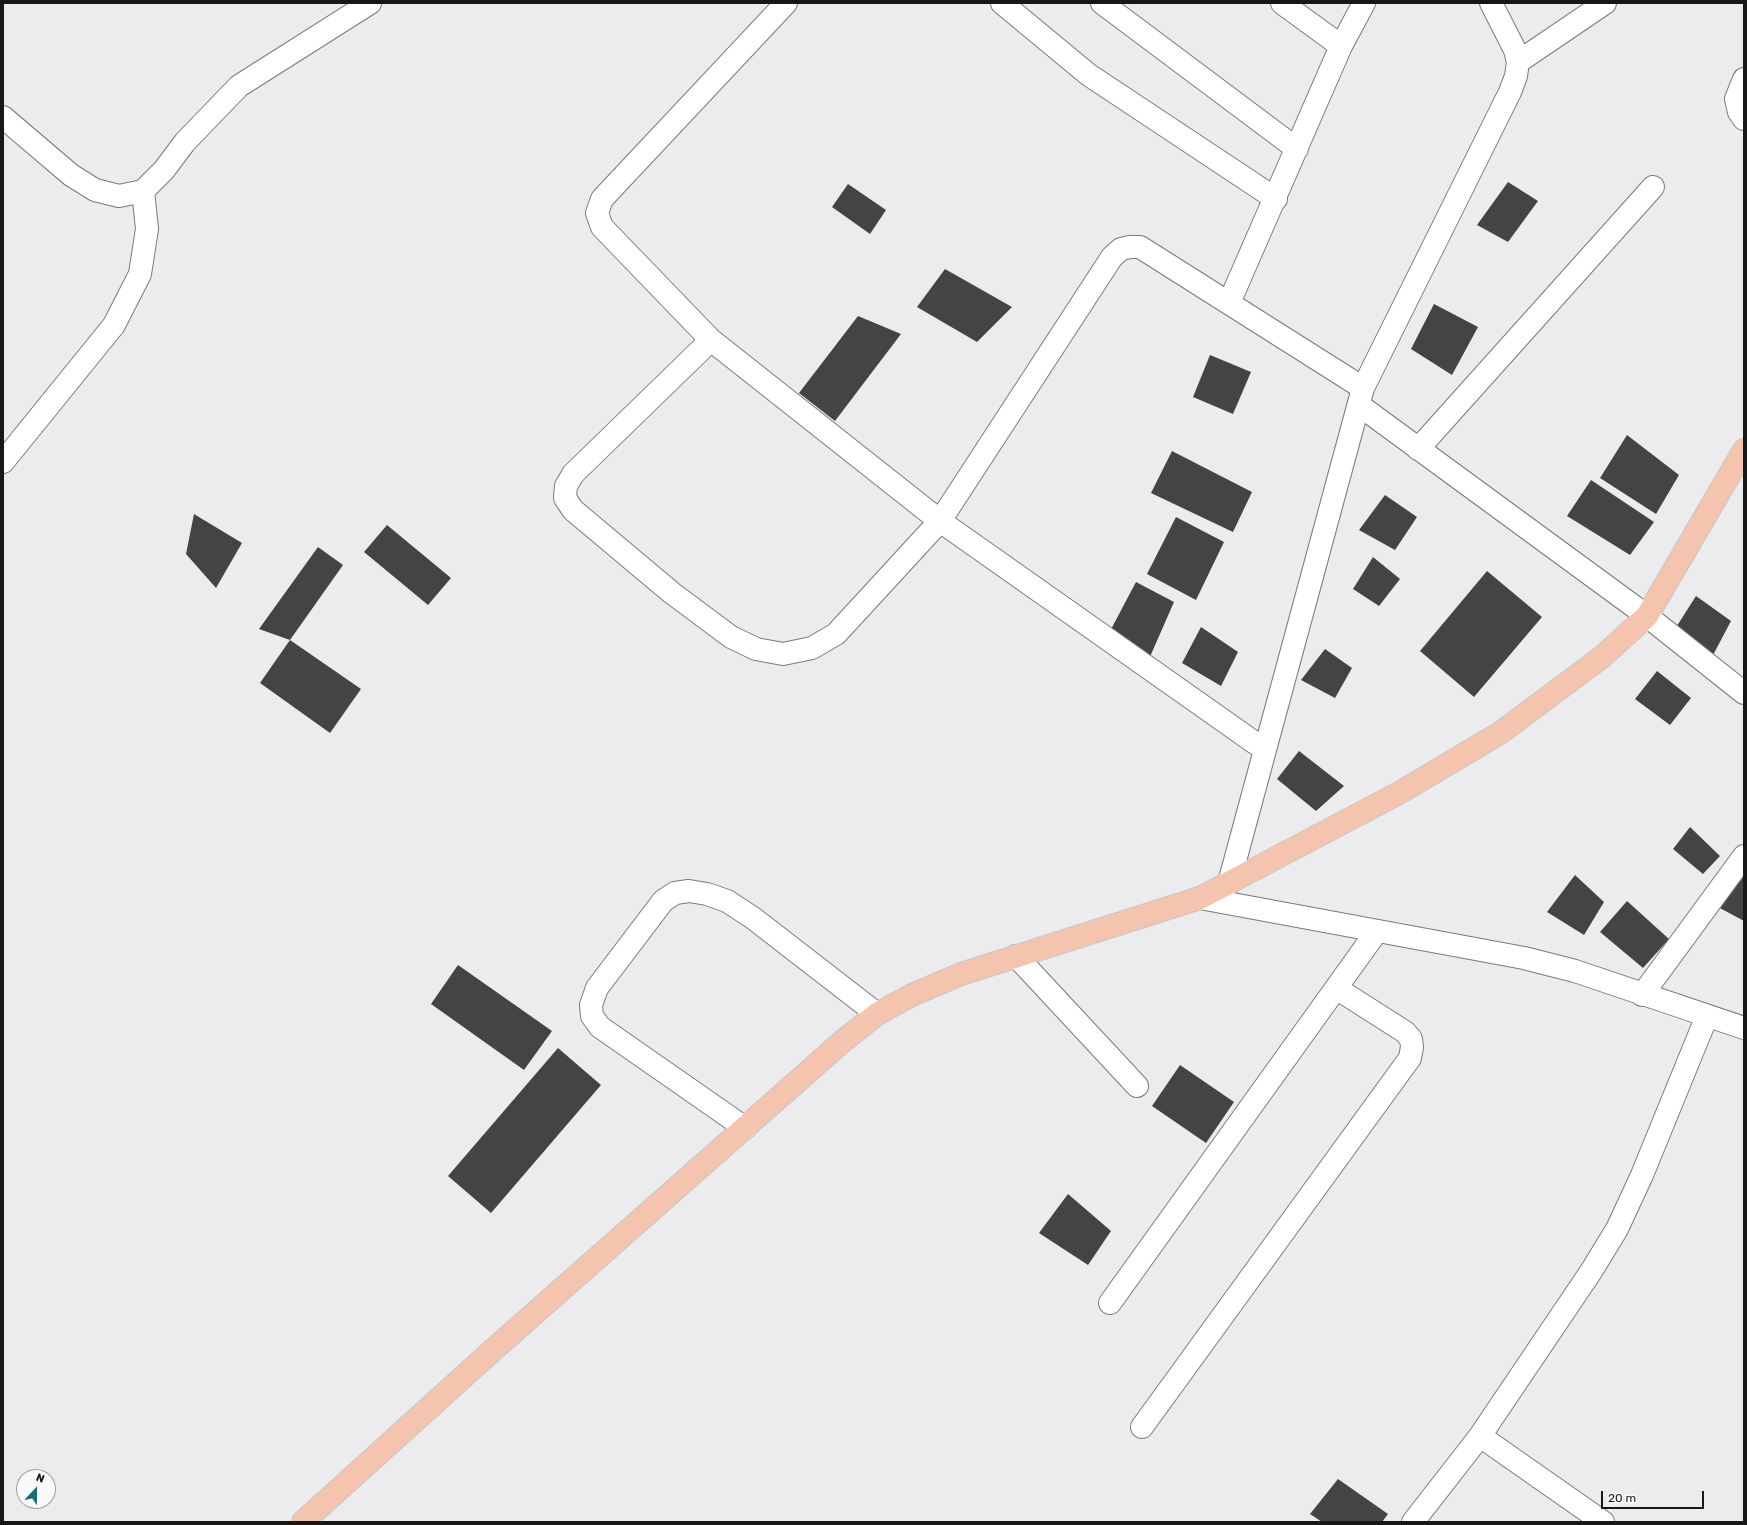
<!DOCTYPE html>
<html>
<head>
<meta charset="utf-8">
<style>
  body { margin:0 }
  #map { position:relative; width:1747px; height:1525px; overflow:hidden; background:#ececef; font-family:Rubik,sans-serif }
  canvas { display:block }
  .frame { position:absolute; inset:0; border:4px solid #171718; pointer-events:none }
  .north { position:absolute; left:16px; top:1469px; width:40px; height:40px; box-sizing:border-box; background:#f9fafc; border:1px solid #9f9fa1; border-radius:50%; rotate:22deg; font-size:11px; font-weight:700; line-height:16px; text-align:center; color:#171718 }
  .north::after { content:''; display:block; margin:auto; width:14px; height:18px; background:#1c6772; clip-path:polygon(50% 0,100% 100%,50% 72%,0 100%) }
  .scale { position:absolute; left:1601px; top:1491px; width:103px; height:18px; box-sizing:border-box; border:2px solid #171718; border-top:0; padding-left:5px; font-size:12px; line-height:14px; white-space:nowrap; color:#171718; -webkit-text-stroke:3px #f9fafc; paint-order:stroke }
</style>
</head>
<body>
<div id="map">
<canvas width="1747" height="1525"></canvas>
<div class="frame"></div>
<div class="north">N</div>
<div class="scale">20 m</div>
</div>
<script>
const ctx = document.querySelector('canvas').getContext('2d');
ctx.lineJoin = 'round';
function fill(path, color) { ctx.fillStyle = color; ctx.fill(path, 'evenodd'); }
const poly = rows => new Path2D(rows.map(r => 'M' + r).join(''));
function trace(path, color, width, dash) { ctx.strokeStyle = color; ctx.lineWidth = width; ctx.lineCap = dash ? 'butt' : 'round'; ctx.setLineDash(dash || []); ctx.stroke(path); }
fill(poly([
  [1508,182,1538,201,1508,242,1477,225],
  [848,184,886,210,870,234,832,207],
  [945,269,1012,307,977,342,917,307],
  [1434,304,1478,327,1452,375,1411,349],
  [858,316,901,334,835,421,799,393],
  [1210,355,1251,372,1233,414,1193,397],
  [1627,435,1679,475,1656,514,1600,478],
  [1172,451,1252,492,1233,532,1151,493],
  [1591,480,1654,522,1630,555,1567,516],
  [1385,495,1417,517,1395,550,1359,530],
  [194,514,242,543,216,588,186,554],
  [1176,517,1224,542,1196,600,1147,574],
  [387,525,451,578,428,605,364,552],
  [318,547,343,565,290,640,361,689,330,733,260,683,290,640,259,629],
  [1373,557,1400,579,1379,606,1353,589],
  [1487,571,1542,617,1474,697,1420,651],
  [1136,582,1174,602,1149,659,1109,633],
  [1696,596,1731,621,1712,657,1675,629],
  [1201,627,1238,652,1221,686,1182,663],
  [1325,649,1352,668,1335,698,1301,680],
  [1657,671,1691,698,1670,725,1635,699],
  [1299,751,1344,786,1316,811,1277,779],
  [1690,827,1720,856,1703,874,1673,849],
  [1744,874,1744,921,1718,907],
  [1575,875,1604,902,1584,935,1547,912],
  [1627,901,1669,939,1643,968,1600,932],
  [458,965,552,1031,524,1070,431,1004],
  [558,1048,601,1085,491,1213,448,1176],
  [1180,1065,1234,1102,1206,1143,1152,1106],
  [1068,1194,1111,1231,1088,1265,1039,1233],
  [1338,1479,1388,1514,1382,1522,1322,1522,1310,1514]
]), '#454345');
const minor = poly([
  [786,3,602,199,597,213,602,227,711,340,940,521,1265,750],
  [1002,3,1089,75,1276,199],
  [1102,3,1297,149],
  [1282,3,1341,46],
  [1518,62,1605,3],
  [1744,79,1736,99,1739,112,1744,119],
  [3,117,71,175,95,190,119,196,143,191,164,170,185,142,239,86,370,3],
  [1229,303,1341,46,1364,3],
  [711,340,573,474,566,486,565,498,573,510,672,593,731,637,756,649,783,654,812,648,836,634,940,521,1112,257,1121,249,1130,247,1140,247,1363,388],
  [1359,405,1647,616,1744,693],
  [1418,449,1653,187],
  [3,462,114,325,140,274,147,229,143,191],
  [1229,883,1363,388,1510,92,1516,76,1518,62,1515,50,1491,3],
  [1200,898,1524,958,1575,971,1744,1028],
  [1016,956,1137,1086],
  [1642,995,1744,856],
  [745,1128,600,1027,592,1016,591,1005,597,988,663,901,675,893,689,891,707,894,727,901,753,918,877,1014],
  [1110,1303,1377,931],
  [1142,1427,1410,1058,1412,1047,1411,1039,1405,1032,1336,988],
  [1480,1436,1603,1522],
  [1413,1522,1480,1436,1592,1270,1617,1229,1642,1175,1707,1016]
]);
const major = poly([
  [303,1522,493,1350,843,1041,877,1014,912,995,961,974,1200,898,1399,793,1500,733,1602,657,1647,616,1744,450]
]);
trace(minor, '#797a7c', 24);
trace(major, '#c7c7c8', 24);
trace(minor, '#fff', 22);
trace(major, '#f4c4af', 22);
</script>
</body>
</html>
